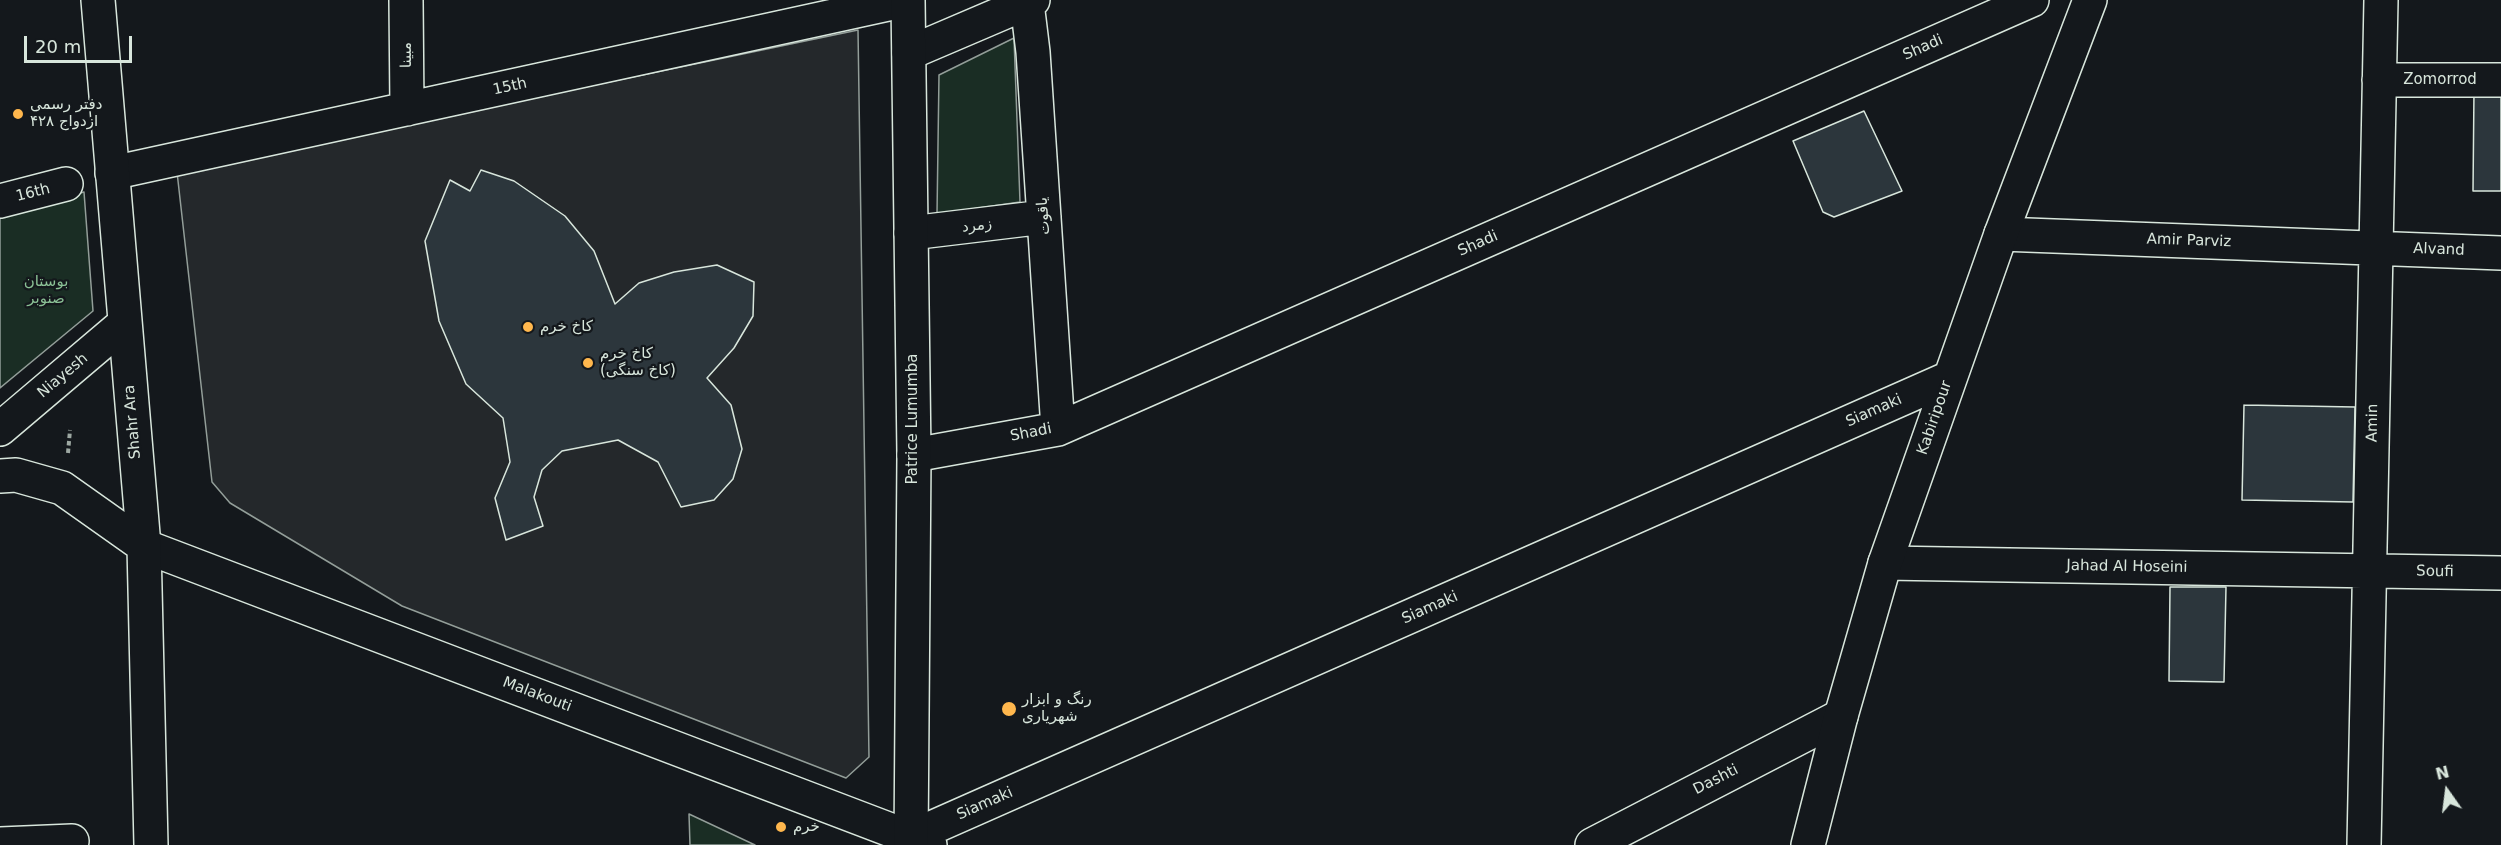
<!DOCTYPE html>
<html>
<head>
<meta charset="utf-8">
<style>
  body { margin:0 }
  #map { position:relative; width:2501px; height:845px; overflow:hidden; background:#14181c; font-family:"DejaVu Sans",sans-serif }
  canvas { display:block }
  .north { position:absolute; left:2417px; top:761px; width:60px; height:60px; -webkit-text-stroke:4px #14181c; paint-order:stroke; rotate:346deg; font-size:16px; font-weight:700; line-height:24px; text-align:center; color:#d8e6dc }
  .north::after { content:''; display:block; margin:auto; width:21px; height:27px; background:#d8e6dc; clip-path:polygon(50% 0,100% 100%,50% 72%,0 100%) }
  .scale { position:absolute; left:24px; top:36px; width:108px; height:27px; box-sizing:border-box; border:3px solid #d8e6dc; border-top:0; padding-left:8px; font-size:18px; line-height:21px; white-space:nowrap; color:#d8e6dc; -webkit-text-stroke:4px #14181c; paint-order:stroke }
</style>
</head>
<body>
<div id="map">
<canvas width="2501" height="845"></canvas>
<div class="north">N</div>
<div class="scale">20 m</div>
</div>
<script>
const ctx = document.querySelector('canvas').getContext('2d');
ctx.lineJoin = 'round';
function fill(path, color) { ctx.fillStyle = color; ctx.fill(path, 'evenodd'); }
const poly = rows => new Path2D(rows.map(r => 'M' + r).join(''));
function trace(path, color, width, dash) { ctx.strokeStyle = color; ctx.lineWidth = width; ctx.lineCap = dash ? 'butt' : 'round'; ctx.setLineDash(dash || []); ctx.stroke(path); }
function drawText(font, color, halo, rows, align = 'center') {
  ctx.font = font + ' "DejaVu Sans","Noto Sans Arabic",sans-serif'; ctx.lineWidth = 4.5; ctx.setLineDash([]); ctx.textBaseline = 'middle'; ctx.strokeStyle = halo; ctx.fillStyle = color; for (const [text, x, y, turn = 0] of rows) {
    ctx.save(); ctx.translate(x, y); ctx.rotate((+turn || 0) * Math.PI / 180); ctx.textAlign = isNaN(turn) ? turn : align; if (halo) ctx.strokeText(text, 0, 0); ctx.fillText(text, 0, 0); ctx.restore();
  }
}
const green = poly([
  [1014,38,1020,202,937,214,939,75,1014,38],
  [84,192,93,311,0,388,0,213,84,192],
  [689,814,755,845,690,845,689,814]
]);
fill(green, '#1a2d24');
trace(green, '#939e99', 1.5);
const parking = poly([
  [858,30,869,757,846,778,402,606,230,503,212,482,177,172,858,30]
]);
fill(parking, '#24282b');
trace(parking, '#939e99', 1.5);
const building = poly([
  [2474,90,2501,91,2501,191,2473,191,2474,90],
  [1864,111,1902,191,1834,217,1823,212,1793,141,1864,111],
  [481,170,514,181,565,216,594,251,615,304,639,283,674,272,717,265,754,282,753,316,734,348,707,378,731,405,742,449,733,479,714,500,681,507,658,462,618,440,562,451,542,470,534,497,543,526,506,540,495,498,510,462,503,418,466,384,439,321,425,241,450,180,470,191,481,170],
  [2244,405,2355,407,2353,502,2242,500,2244,405],
  [2170,587,2226,587,2224,682,2169,681,2170,587]
]);
fill(building, '#2c363c');
trace(building, '#d8e6dc', 1.5);
const minor = poly([
  [406,0,407,109],
  [1027,3,1033,52,1058,429],
  [909,53,1033,0],
  [2379,80,2501,80],
  [112,173,907,0],
  [0,201,66,184],
  [911,233,1044,217],
  [2001,234,2501,253],
  [914,455,1058,429,2032,0],
  [1885,563,2501,573],
  [0,844,72,841],
  [1592,845,1841,716],
  [2364,845,2381,0]
]);
const tertiary = poly([
  [144,546,930,845],
  [911,837,1949,378],
  [1808,845,1841,716,1885,563,2001,234,2090,0]
]);
const secondary = poly([
  [98,0,144,546,151,845],
  [908,0,914,455,911,845],
  [0,429,125,323],
  [0,476,16,475,62,488,144,546]
]);
trace(minor, '#d8e6dc', 36);
trace(tertiary, '#d8e6dc', 36);
trace(secondary, '#d8e6dc', 36);
trace(poly([
  [68,453,70,430]
]), '#9da8a2', 4, [4.5, 3]);
trace(minor, '#14181c', 33);
trace(tertiary, '#14181c', 33);
trace(secondary, '#14181c', 33);
for (const [x, y, r, color] of [
  [18,114,6,"#ffb74d"],
  [528,327,6,"#ffb74d"],
  [588,363,6,"#ffb74d"],
  [1009,709,8,"#ffb74d"],
  [781,827,6,"#ffb74d"]
]) { const dot = new Path2D(); dot.arc(x, y, r, 0, 2 * Math.PI); ctx.fillStyle = color; ctx.fill(dot); trace(dot, '#14181c', 2); }
drawText('15px', '#d8e6dc', '#14181c', [
  ["Shadi",1923,48,-24],
  ["مبینا",407,55,-91],
  ["Zomorrod",2440,80],
  ["15th",510,87,-12],
  ["16th",33,193,-14],
  ["یاقوت",1044,216,-94],
  ["زمرد",977,226,-7],
  ["Amir Parviz",2189,241,2],
  ["Shadi",1478,244,-24],
  ["Alvand",2439,250,2],
  ["Niayesh",63,376,-40],
  ["Siamaki",1874,411,-24],
  ["Kabiripour",1935,418,-71],
  ["Patrice Lumumba",913,419,-90],
  ["Shahr Ara",133,422,-95],
  ["Amin",2373,423,-89],
  ["Shadi",1031,433,-11],
  ["Jahad Al Hoseini",2127,567,1],
  ["Soufi",2435,572,1],
  ["Siamaki",1430,608,-24],
  ["Malakouti",537,695,21],
  ["Dashti",1716,780,-27],
  ["Siamaki",985,804,-24]
]);
drawText('15px', '#d8e6dc', '#14181c', [
  ["دفتر رسمی",30,105],
  ["ازدواج ۴۲۸",30,122],
  ["کاخ خرم",540,327],
  ["کاخ خرم",600,354],
  ["(کاخ سنگی)",600,371],
  ["رنگ و ابزار",1022,700],
  ["شهریاری",1022,717],
  ["خرم",793,827]
], 'left');
drawText('15px', '#8ac095', '#14181c', [
  ["بوستان",46,282],
  ["صنوبر",46,299]
]);
</script>
</body>
</html>
